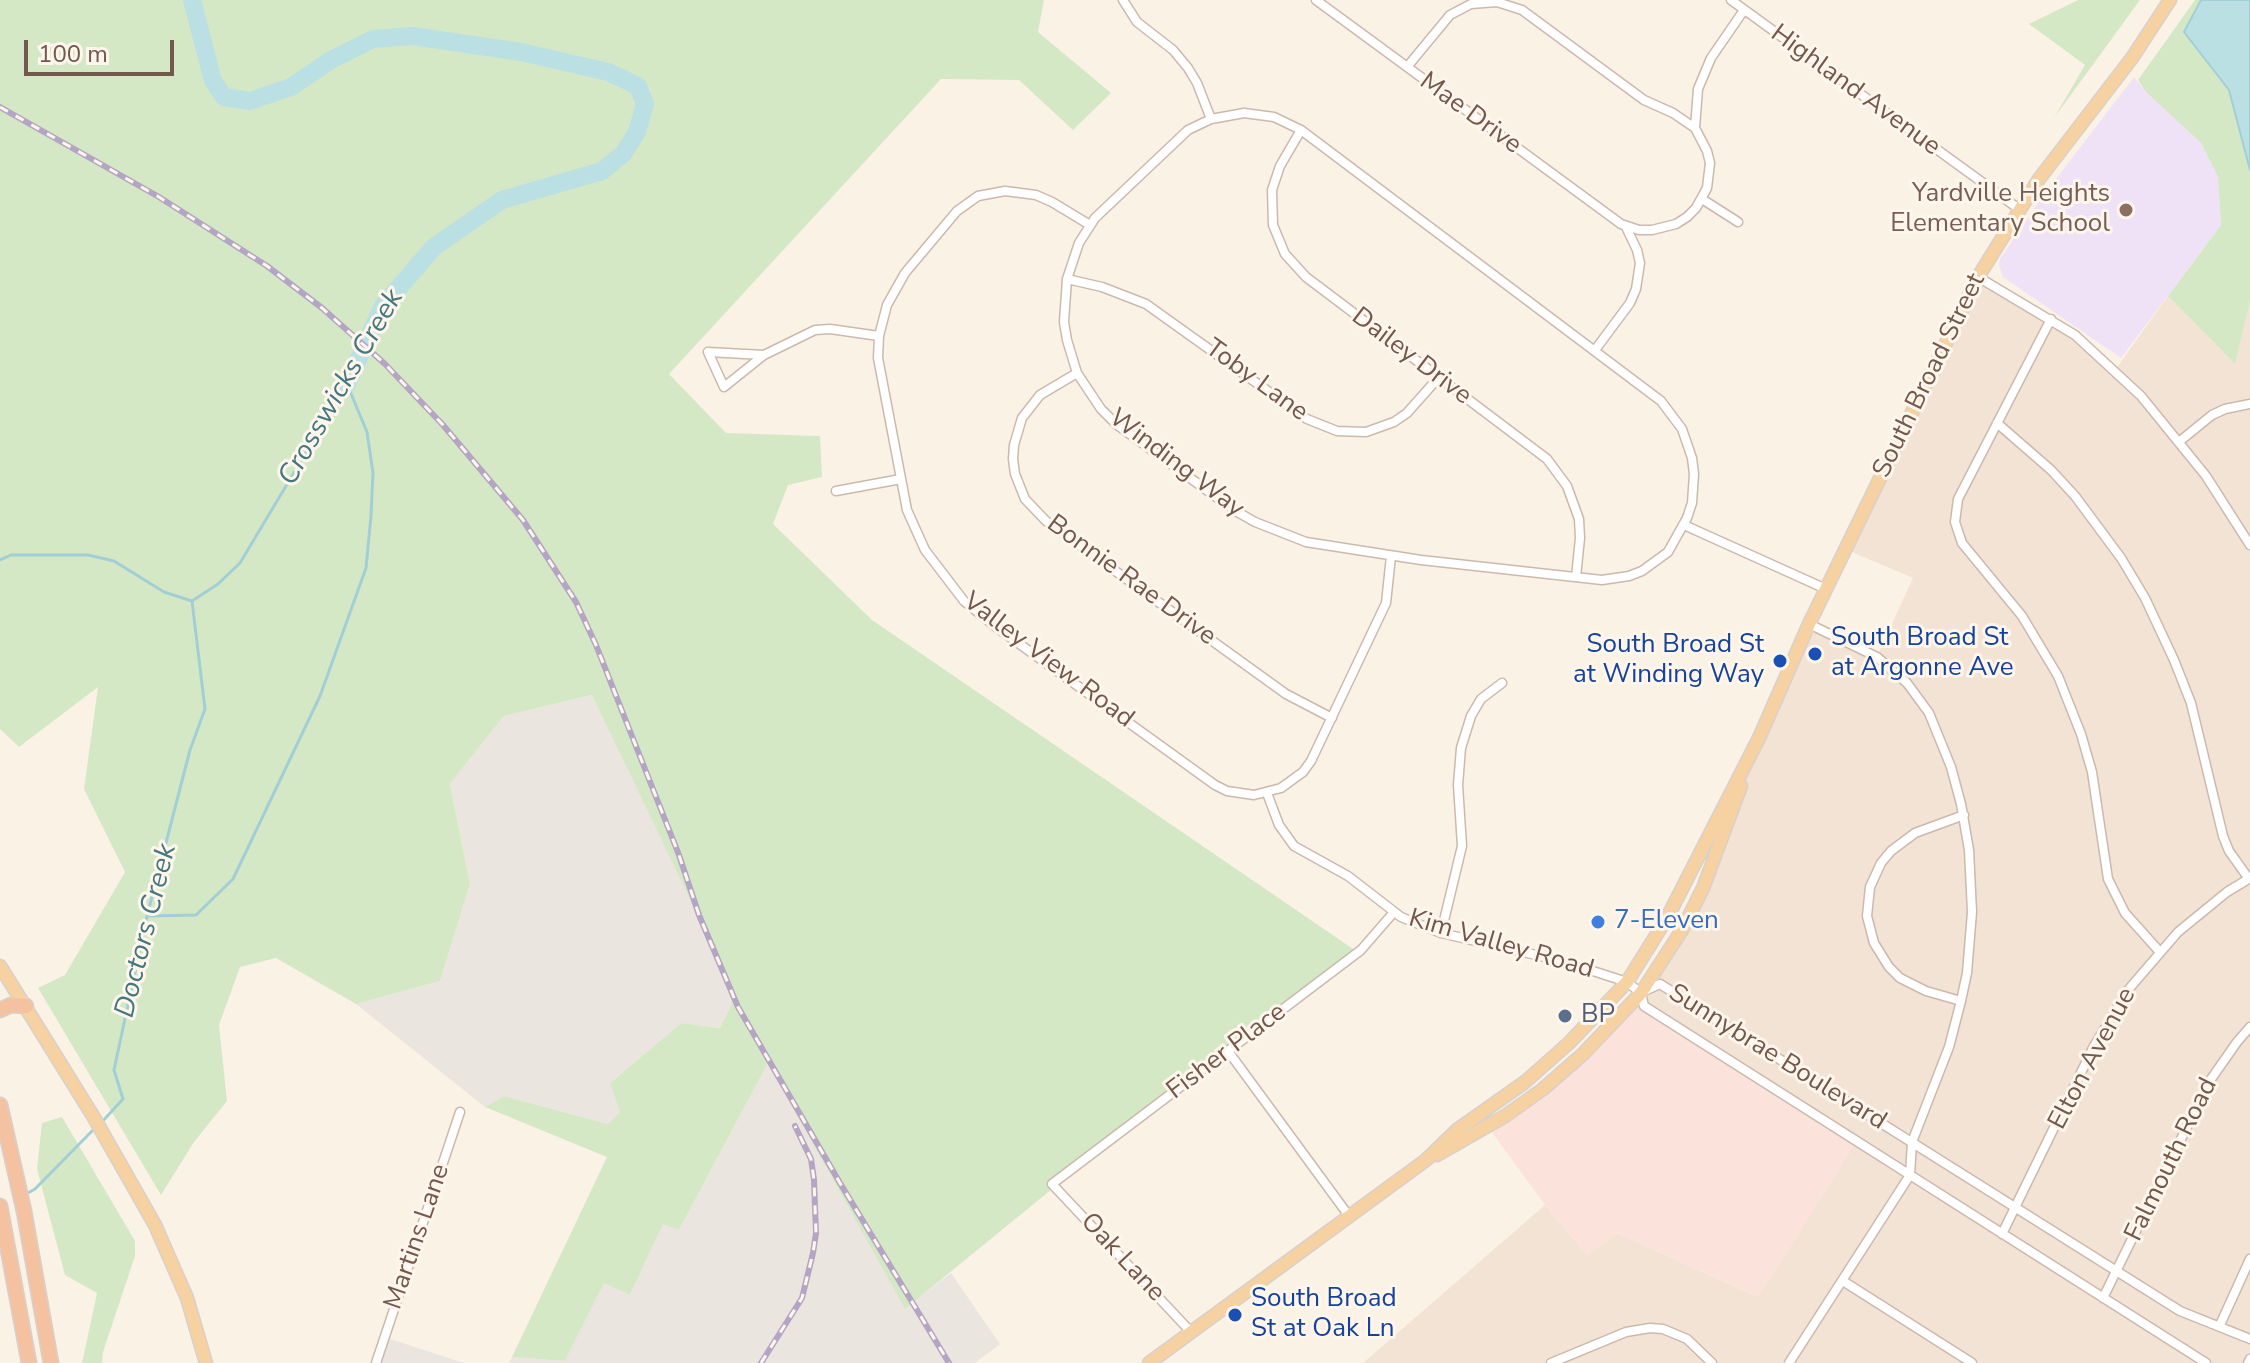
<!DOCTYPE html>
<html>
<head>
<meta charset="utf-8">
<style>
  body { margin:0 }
  #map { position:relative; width:2250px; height:1363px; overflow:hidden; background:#fbf2e6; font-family:"Nunito Sans",sans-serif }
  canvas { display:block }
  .scale { position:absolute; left:24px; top:40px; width:150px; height:36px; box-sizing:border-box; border:4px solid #73584c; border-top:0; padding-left:10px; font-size:24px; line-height:28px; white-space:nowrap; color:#73584c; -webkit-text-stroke:6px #fef6ec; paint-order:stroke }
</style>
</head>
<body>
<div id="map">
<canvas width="2250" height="1363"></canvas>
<div class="scale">100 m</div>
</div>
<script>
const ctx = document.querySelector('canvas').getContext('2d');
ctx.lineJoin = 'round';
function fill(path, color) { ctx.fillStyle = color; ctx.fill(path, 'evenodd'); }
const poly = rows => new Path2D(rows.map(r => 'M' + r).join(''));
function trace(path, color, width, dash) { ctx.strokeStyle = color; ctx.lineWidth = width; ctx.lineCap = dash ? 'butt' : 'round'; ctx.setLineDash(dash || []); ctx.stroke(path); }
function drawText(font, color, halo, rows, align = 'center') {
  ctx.font = font + ' "Nunito Sans",sans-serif'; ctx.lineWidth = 6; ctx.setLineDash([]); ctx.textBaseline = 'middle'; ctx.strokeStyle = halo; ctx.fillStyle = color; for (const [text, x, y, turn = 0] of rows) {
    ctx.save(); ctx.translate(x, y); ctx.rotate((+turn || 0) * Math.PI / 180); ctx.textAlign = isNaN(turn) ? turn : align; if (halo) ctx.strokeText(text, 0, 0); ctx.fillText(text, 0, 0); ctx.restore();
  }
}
fill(poly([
  [1978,277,2051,319,2115,370,2168,296,2235,364,2250,302,2250,1363,1363,1363,1545,1205,1587,1255,1617,1233,1758,1297,1644,1006,1641,993,1682,930,1759,738,1809,624,1877,656,1913,578,1845,549]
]), '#f2e3d5');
fill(poly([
  [1641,993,1644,1006,1857,1142,1759,1297,1617,1233,1587,1255,1545,1205,1488,1127,1515,1110]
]), '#fbe2da');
fill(poly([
  [593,695,736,995,720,1028,681,1023,611,1082,620,1112,608,1124,504,1096,485,1107,356,1004,440,981,470,884,450,784,504,716],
  [768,1063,905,1308,951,1273,1000,1344,975,1363,509,1363,512,1357,565,1361,604,1282,630,1295,663,1223,679,1230],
  [384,1337,464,1363,376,1363]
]), '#ebe5e0');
fill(poly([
  [2134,77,2146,92,2201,143,2218,177,2221,225,2121,358,2003,277,1999,265,2000,259,2042,197]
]), '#efe2f7');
fill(poly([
  [0,0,1044,0,1038,32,1111,93,1073,130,1019,80,941,79,669,374,726,433,820,436,822,477,788,485,773,524,872,620,1359,953,1106,1145,905,1309,768,1063,679,1230,663,1224,630,1295,604,1283,565,1361,512,1357,607,1157,485,1107,504,1096,608,1124,620,1112,610,1083,681,1023,720,1028,736,995,592,695,504,716,450,784,470,884,440,981,356,1004,276,958,240,967,219,1025,227,1101,194,1142,161,1195,38,988,65,975,125,872,84,789,98,687,19,747,0,729],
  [2078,0,2140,0,2054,118,2085,65,2029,24],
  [2195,0,2201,0,2184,32,2229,90,2250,170,2250,302,2235,364,2168,296,2221,225,2218,177,2201,143,2146,92,2138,80],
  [62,1117,135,1241,135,1256,103,1352,102,1363,82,1363,97,1293,65,1275,37,1169,42,1123]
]), '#d5e8c5');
const water = poly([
  [2201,0,2250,0,2250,170,2229,90,2184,32,2201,0]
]);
fill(water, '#bbe0e3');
trace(water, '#a2cfd5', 2);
trace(poly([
  [0,560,11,555,88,555,114,561,164,592,192,601,218,584,240,563,347,384],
  [147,916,196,915,233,879,320,696,366,568,371,516,373,473,367,432,347,384],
  [101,1123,123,1099,114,1070,147,916,190,750,205,709,192,601],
  [26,1194,35,1189,95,1128]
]), '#a2cfd5', 3);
trace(poly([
  [192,0,213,81,224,97,250,101,291,87,331,60,373,39,412,36,521,52,608,72,638,86,645,104,637,132,623,154,602,171,502,200,434,247,383,306,347,384]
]), '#bbe0e3', 18);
const minor = poly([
  [1123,0,1137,22,1173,50,1188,68,1197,83,1211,119],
  [1316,0,1621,224,1639,230,1652,230,1676,224,1687,217,1696,208,1707,188,1710,163,1707,151,1695,128,1698,89,1711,58,1744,10],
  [1731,0,2019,209],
  [1407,67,1450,15,1471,4,1497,2,1522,10,1644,100,1673,113,1695,128],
  [1244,113,1274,117,1301,130,1661,401,1682,429,1692,458,1694,474,1692,503,1687,518,1668,552,1642,571,1629,576,1602,580,1421,560,1306,542,1255,522,1234,510,1116,424,1101,409,1077,373,1067,340,1064,322,1067,279,1079,243,1095,218,1188,130,1211,119,1244,113],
  [1301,130,1280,166,1272,190,1273,225,1285,254,1306,277,1547,459,1567,486,1579,519,1580,538,1576,577],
  [1702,199,1738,222],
  [1090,225,1052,202,1036,195,1005,191,978,196,957,211,905,273,887,305,879,336,878,358,907,510,925,550,964,601,996,627,1215,785,1227,791,1254,795,1281,788,1303,772,1311,761,1386,603,1391,556],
  [1978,277,2075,335,2141,396,2206,476,2250,545],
  [1067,279,1102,287,1146,304,1307,419,1337,431,1366,432,1394,422,1407,413,1439,377],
  [2051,319,1958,499,1955,522,1962,543,2022,616,2058,676,2081,734,2092,772,2108,879,2125,913,2159,951],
  [1595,350,1630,303,1636,289,1640,263,1637,250,1626,227],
  [708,352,764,355,724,387,708,352],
  [764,355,815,330,830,329,879,336],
  [1077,373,1040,395,1022,418,1014,445,1013,459,1015,474,1025,499,1046,521,1286,694,1332,718],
  [1997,423,2051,470,2075,496,2121,558,2145,598,2174,660,2191,703,2223,836,2229,851,2249,879],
  [2180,441,2212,415,2225,409,2250,404],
  [836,491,901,479],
  [1684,525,1826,589],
  [1267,793,1279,825,1294,846,1348,876,1401,917,1441,933,1562,961,1627,982,1641,993],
  [1441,933,1462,846,1458,785,1461,748,1471,716,1481,699,1502,683],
  [1642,992,1660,984,2180,1311,2250,1339],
  [1641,993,1644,1006,2206,1363],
  [1961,1001,1926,991,1900,978,1889,967,1874,943,1867,916,1870,887,1881,863,1891,851,1915,833,1964,815],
  [1228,1051,1349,1216],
  [2002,1234,2094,1046,2128,990,2178,932,2227,892,2250,878],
  [1843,1281,1972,1363],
  [2103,1298,2209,1082,2237,1042,2250,1027],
  [2220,1325,2250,1259],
  [1191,1332,1052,1184,1361,950,1394,912],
  [376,1363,460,1112],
  [1551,1363,1626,1332,1650,1328,1663,1329,1687,1339,1712,1363],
  [1789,1363,1910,1175,1912,1142,1949,1047,1961,1001,1967,973,1972,912,1969,850,1961,804,1951,767,1929,713,1907,683,1877,657,1809,624],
  [2248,1363,2250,1359]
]);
const primary = poly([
  [0,966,93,1116,155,1225,187,1298,206,1363],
  [1437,1155,1505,1116,1543,1089,1583,1054,1641,993,1682,930,1703,888,1741,786],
  [1149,1363,1426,1160,1457,1130,1525,1082,1569,1043,1627,982,1667,918,1759,738,1809,624,1978,277,2039,179,2132,58,2170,0]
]);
const trunk = poly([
  [0,1010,11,1005,26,1006],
  [0,1105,24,1211,51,1363],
  [0,1206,29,1363]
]);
trace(minor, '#ccb9ad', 11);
trace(primary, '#d8d0cd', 15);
trace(trunk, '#d8d0cd', 17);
trace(minor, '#fff', 8);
trace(primary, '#f6d2a2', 12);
trace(trunk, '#f4c2a1', 14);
const rail = poly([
  [0,107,159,197,267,266,322,308,385,364,443,425,523,520,576,602,596,645,679,855,699,915,738,1007,840,1183,949,1363],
  [761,1363,802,1298,813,1253,816,1233,814,1180,811,1159,795,1126]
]);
trace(rail, '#b4a5c4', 6);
trace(rail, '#fef6ec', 3, [9]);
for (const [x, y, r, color] of [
  [2126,210,8,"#8d6e63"],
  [1815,654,8,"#1a4fb4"],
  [1780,661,8,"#1a4fb4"],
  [1598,922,8,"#3f7fe0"],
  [1565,1016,8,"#5c6f8a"],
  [1235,1315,8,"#1a4fb4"]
]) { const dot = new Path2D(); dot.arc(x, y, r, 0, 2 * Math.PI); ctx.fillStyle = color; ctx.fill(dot); trace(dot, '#fef6ec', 3); }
drawText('26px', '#73584c', '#fef6ec', [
  ["Highland Avenue",1855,91,36],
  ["Mae Drive",1470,114,36],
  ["Dailey Drive",1411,357,37],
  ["South Broad Street",1930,376,-64],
  ["Toby Lane",1256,381,36],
  ["Winding Way",1176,464,37],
  ["Bonnie Rae Drive",1131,581,36],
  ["Valley View Road",1048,661,37],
  ["Kim Valley Road",1501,945,16],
  ["Fisher Place",1227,1052,-37],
  ["Sunnybrae Boulevard",1777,1058,32],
  ["Elton Avenue",2093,1059,-62],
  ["Falmouth Road",2172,1160,-64],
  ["Martins Lane",418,1237,-71],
  ["Oak Lane",1122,1258,47]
]);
drawText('26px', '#785e54', '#fef6ec', [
  ["Yardville Heights",2110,195],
  ["Elementary School",2110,225]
], 'right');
drawText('26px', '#164399', '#fef6ec', [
  ["South Broad St",1831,639],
  ["at Argonne Ave",1831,669],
  ["South Broad St",1764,646,"right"],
  ["at Winding Way",1764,676,"right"],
  ["South Broad",1251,1300],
  ["St at Oak Ln",1251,1330]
], 'left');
drawText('26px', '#366cbe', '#fef6ec', [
  ["7-Eleven",1614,922]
], 'left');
drawText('26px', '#4e5e75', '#fef6ec', [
  ["BP",1581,1016]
], 'left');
drawText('italic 28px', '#44777e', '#fef6ec', [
  ["Crosswicks Creek",342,388,-60],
  ["Doctors Creek",147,931,-76]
]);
</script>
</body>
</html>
